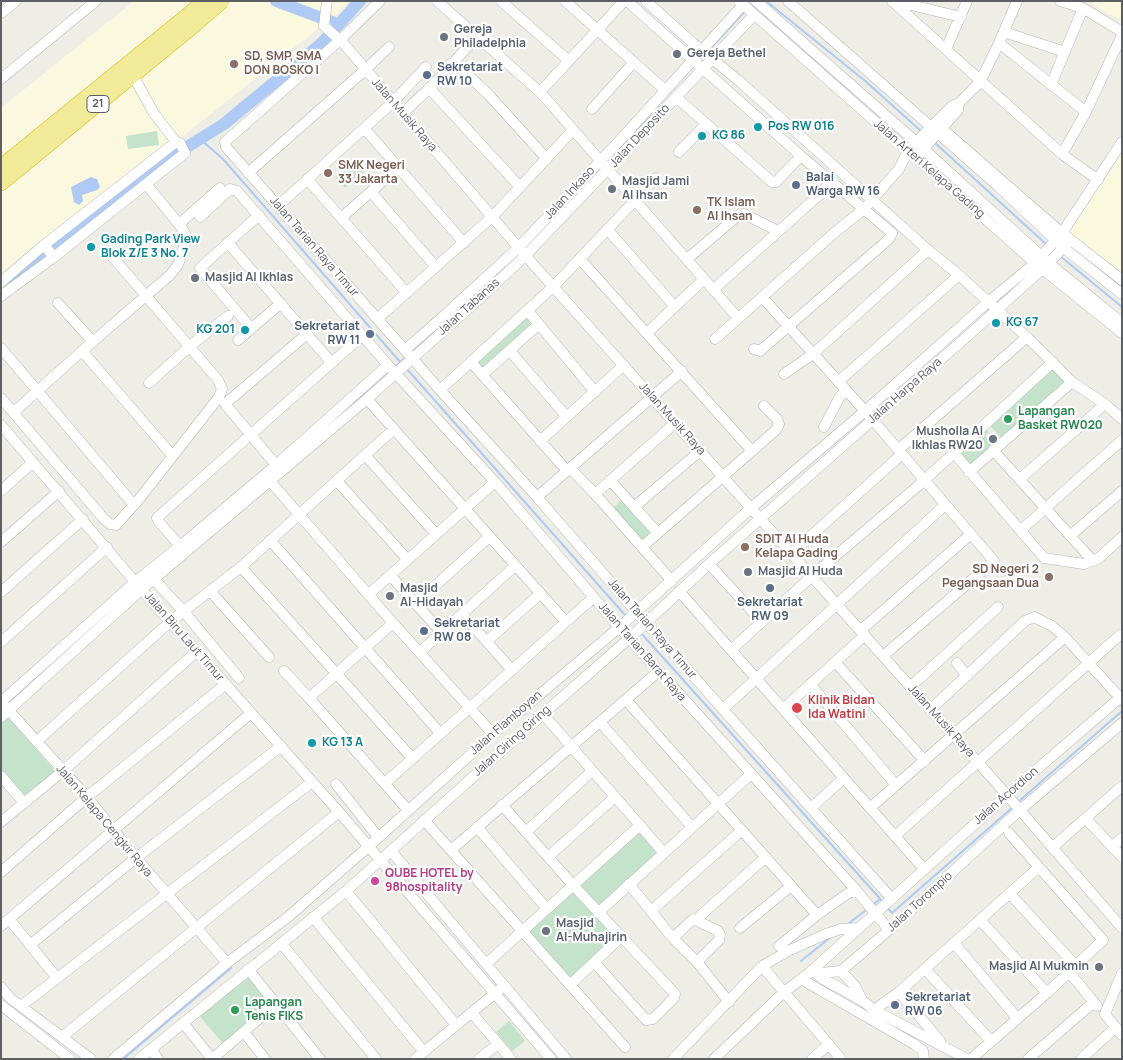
<!DOCTYPE html>
<html>
<head>
<meta charset="utf-8">
<style>
  body { margin:0 }
  #map { position:relative; width:1123px; height:1060px; overflow:hidden; background:#eeede6; font-family:Manrope,sans-serif }
  canvas { display:block }
  .frame { position:absolute; inset:0; border:2px solid #5d5f64; pointer-events:none }
</style>
</head>
<body>
<div id="map">
<canvas width="1123" height="1060"></canvas>
<div class="frame"></div>
</div>
<script>
const ctx = document.querySelector('canvas').getContext('2d');
ctx.lineJoin = 'round';
function fill(path, color) { ctx.fillStyle = color; ctx.fill(path, 'evenodd'); }
const poly = rows => new Path2D(rows.map(r => 'M' + r).join(''));
function trace(path, color, width, dash) { ctx.strokeStyle = color; ctx.lineWidth = width; ctx.lineCap = dash ? 'butt' : 'round'; ctx.setLineDash(dash || []); ctx.stroke(path); }
function drawText(font, color, halo, rows, align = 'center') {
  ctx.font = font + ' Manrope,sans-serif'; ctx.lineWidth = 4.5; ctx.setLineDash([]); ctx.textBaseline = 'middle'; ctx.strokeStyle = halo; ctx.fillStyle = color; for (const [text, x, y, turn = 0] of rows) {
    ctx.save(); ctx.translate(x, y); ctx.rotate((+turn || 0) * Math.PI / 180); ctx.textAlign = isNaN(turn) ? turn : align; if (halo) ctx.strokeText(text, 0, 0); ctx.fillText(text, 0, 0); ctx.restore();
  }
}
fill(poly([
  [134,1,349,1,338,13,192,129,1,294,1,108],
  [1094,1,1122,1,1122,21,1093,5],
  [1122,150,1122,277,1067,232,1112,169]
]), '#faf8de');
fill(poly([
  [157,131,159,145,128,149,126,136],
  [355,159,365,171,345,188,335,177],
  [527,314,535,324,483,370,474,360],
  [1052,369,1065,382,1001,438,988,423],
  [985,428,989,432,985,436,993,445,970,469,956,454],
  [623,498,656,533,642,545,609,512],
  [7,716,56,772,24,799,1,772,1,721],
  [640,830,660,853,594,911,617,938,569,981,526,932],
  [246,974,272,1005,225,1046,198,1014],
  [509,1021,525,1041,512,1051,496,1032]
]), '#c5e2ca');
fill(poly([
  [91,177,97,179,100,187,97,190,82,195,83,201,79,205,74,202,71,187]
]), '#aecaf5');
trace(poly([
  [766,1,864,80,921,131],
  [708,51,744,12],
  [636,130,658,106],
  [200,139,223,159,401,363],
  [934,142,1047,245],
  [525,249,547,225],
  [1060,256,1122,307],
  [412,351,491,281],
  [396,366,407,356],
  [406,368,625,615],
  [345,411,390,372],
  [640,632,883,902],
  [1018,802,1122,711],
  [872,906,880,899],
  [887,907,892,913,1013,807],
  [848,924,866,910],
  [801,961,831,937],
  [123,1059,231,968]
]), '#aecaf5', 2);
trace(poly([
  [276,1,335,23],
  [11,278,187,147,224,124,321,44,360,1]
]), '#aecaf5', 12);
const minor = poly([
  [327,1,324,26,343,43,524,254,1007,795,1122,928],
  [380,1,340,40,225,142,226,147,440,390,537,497,646,623,892,899],
  [437,1,541,93,738,318],
  [501,1,569,61],
  [565,1,665,90],
  [627,1,801,156,892,233,889,239,760,351,754,349],
  [646,1,694,44,738,80,928,250,959,275,1029,339,1072,382,1105,404,1122,419],
  [739,1,1035,263,1122,333],
  [756,1,916,142,1049,263,1122,323],
  [788,1,998,186,1064,248,1122,294],
  [892,1,1062,154,1098,180],
  [894,1,961,17],
  [1060,1,1083,8,1122,32],
  [1,13,16,1],
  [1004,32,1065,52],
  [999,43,1086,112],
  [946,49,967,1],
  [454,62,488,94,547,159],
  [447,66,454,62,477,36],
  [1,79,96,1],
  [1051,85,1083,8],
  [429,88,520,187],
  [540,92,624,1],
  [676,97,772,182,776,182,801,156],
  [592,109,634,62],
  [403,113,443,75],
  [939,126,1062,233,1122,280],
  [364,128,464,243],
  [679,152,706,124],
  [920,153,958,110,959,103],
  [1062,154,1086,112,1122,35],
  [248,173,365,70,389,47],
  [307,179,406,292],
  [371,192,435,266],
  [278,206,393,102,426,67],
  [200,217,230,189,237,191,388,365,495,482,620,628,856,890,889,930],
  [341,218,399,167],
  [179,224,220,188],
  [608,230,675,307],
  [228,243,331,362],
  [54,257,44,245,176,142],
  [580,259,752,451],
  [687,259,740,214,744,214,778,231],
  [1,282,44,245],
  [714,289,818,196,832,181],
  [1,296,54,257,185,153,180,143,176,142,153,112,135,79],
  [762,297,865,411,994,561,883,656],
  [58,303,93,342],
  [528,311,595,392],
  [377,319,492,217,573,130],
  [251,328,200,268,259,215],
  [647,333,704,279],
  [715,339,834,233,864,209,899,169,908,151,916,142,952,106,959,103,980,82,999,43,1017,1],
  [238,340,281,303],
  [1,348,134,505],
  [405,350,437,322,518,248,622,138,743,5],
  [82,351,172,455],
  [510,351,567,417],
  [471,362,567,471],
  [784,374,813,354,928,250],
  [482,375,539,324],
  [838,382,959,275],
  [149,383,190,346,228,316],
  [440,390,554,286,656,178],
  [1,398,104,519,110,524,116,525,140,498,219,397,222,389,218,380,110,254],
  [367,399,566,622],
  [14,412,82,351,170,275,178,265,187,237,182,228,146,184],
  [1,425,135,582,339,812,551,1059],
  [824,427,839,398,846,390],
  [540,441,624,365],
  [898,450,1027,337],
  [993,450,1093,561],
  [954,453,1044,558,1084,564,1099,558,1122,537],
  [365,455,436,534],
  [276,465,225,404,307,334],
  [570,468,595,494,672,581],
  [969,472,1072,382],
  [1020,479,1105,404],
  [610,480,634,507,700,451],
  [270,481,393,623,493,734],
  [337,481,407,559],
  [1,491,33,462],
  [595,494,675,423],
  [537,497,682,371],
  [634,507,658,533],
  [1021,530,1122,440],
  [1071,535,1122,491],
  [270,540,440,733],
  [1,542,59,491],
  [180,546,159,522,157,518,159,516,363,335],
  [642,547,776,430,779,424,777,419,764,406],
  [792,553,902,454],
  [709,564,762,622],
  [241,567,412,758],
  [150,575,185,613,239,678],
  [390,575,442,633],
  [679,591,924,869],
  [1,592,83,519],
  [211,592,269,657],
  [369,594,495,482],
  [415,604,489,537],
  [462,614,512,670],
  [393,623,309,698,408,810],
  [861,630,971,534],
  [487,641,540,594],
  [1,642,107,547],
  [731,650,812,576,919,485,1053,362],
  [420,652,515,566],
  [835,662,925,761],
  [957,663,967,676],
  [284,671,309,698],
  [810,684,896,785],
  [910,687,998,607],
  [626,700,817,915],
  [1,702,135,582,180,546,276,465,388,365],
  [4,705,87,797,136,858,227,963],
  [723,709,945,505],
  [783,709,865,635],
  [931,709,1025,621,1034,617,1052,626,1065,637,1122,700],
  [543,714,664,853],
  [1,717,142,589,367,399,478,300,525,256,754,15],
  [600,722,692,827],
  [37,741,171,621,241,567,394,429],
  [1,776,24,803],
  [385,783,594,597],
  [336,784,378,837],
  [502,805,573,885,675,994,674,998,653,1019,646,1020,594,962],
  [811,808,844,778],
  [870,808,1065,637],
  [1086,819,1122,857],
  [424,820,625,1047],
  [1,822,63,771,197,651],
  [477,827,547,909],
  [526,832,592,771],
  [895,836,1120,635],
  [1113,846,1122,838],
  [1053,847,1122,786],
  [451,850,659,671],
  [391,851,566,1059],
  [548,857,615,797],
  [1,872,87,797,226,684],
  [629,884,671,936],
  [346,891,456,1025],
  [1010,894,1076,966],
  [651,911,742,830],
  [598,913,751,774],
  [700,916,766,857],
  [313,917,424,1052],
  [9,919,57,978],
  [980,920,1047,993],
  [1,926,251,713],
  [740,928,791,886],
  [281,943,376,1059],
  [954,943,1017,1018],
  [30,945,136,858,281,746],
  [779,946,817,915,847,894,856,890],
  [697,962,719,940,720,935,718,931,693,919,673,938,697,962,729,1002],
  [486,964,640,825],
  [762,966,841,1059],
  [248,969,320,1059],
  [925,969,991,1041],
  [815,971,821,978,863,1001,874,1010,967,1059],
  [841,971,855,986,862,1000],
  [811,972,821,973,841,971,889,930,1020,810,1122,723],
  [1069,972,1097,1006],
  [1122,973,1105,1014,1122,1035],
  [801,979,914,1044,923,1051,924,1059],
  [570,985,621,937],
  [1,987,10,998,91,1059],
  [899,992,940,1041],
  [1,1005,70,1059],
  [21,1006,312,782],
  [874,1010,899,992,1039,867],
  [472,1013,511,1059],
  [184,1024,212,1059],
  [244,1032,265,1059],
  [62,1037,339,812],
  [151,1049,158,1059],
  [113,1059,227,963,288,917,368,847,493,734,622,625,751,508,865,411,988,302,1035,263,1062,233,1122,142],
  [139,1059,346,891,543,714,633,635,709,564,997,310,1049,263,1070,240],
  [212,1059,276,1004],
  [415,1059,499,990],
  [479,1059,498,1044],
  [673,1059,762,966,790,950,826,934,841,929,859,928],
  [714,1059,784,992,808,974,1007,795,1122,696],
  [812,1059,829,1044],
  [971,1059,1047,993,1103,940,1009,833],
  [1028,1059,1094,1002],
  [1081,1059,1115,1028]
]);
const highway = poly([
  [1,167,187,16],
  [1,183,194,25]
]);
trace(minor, '#b6b6bb', 11);
trace(highway, '#dabe1a', 16);
trace(minor, '#fff', 10);
trace(highway, '#f1ea99', 15);
const highwayBridge = poly([
  [187,16,205,1],
  [194,25,222,1]
]);
trace(highwayBridge, '#dabe1a', 16, []);
trace(highwayBridge, '#f1ea99', 15);
for (const [x, y, r, color] of [
  [444,37,5,"#6b7280"],
  [677,54,5,"#6b7280"],
  [234,64,5,"#8d6e63"],
  [427,75,5,"#5c6f8a"],
  [758,127,5,"#0f9aa8"],
  [702,136,5,"#0f9aa8"],
  [328,173,5,"#8d6e63"],
  [796,185,5,"#5c6f8a"],
  [612,189,5,"#6b7280"],
  [697,210,5,"#8d6e63"],
  [91,247,5,"#0f9aa8"],
  [195,278,5,"#6b7280"],
  [996,323,5,"#0f9aa8"],
  [245,330,5,"#0f9aa8"],
  [370,334,5,"#5c6f8a"],
  [1008,419,5,"#2e9e5b"],
  [993,439,5,"#6b7280"],
  [745,547,5,"#8d6e63"],
  [748,572,5,"#6b7280"],
  [1049,577,5,"#8d6e63"],
  [770,588,5,"#5c6f8a"],
  [390,596,5,"#6b7280"],
  [424,631,5,"#5c6f8a"],
  [797,708,6,"#e0444e"],
  [312,743,5,"#0f9aa8"],
  [375,881,5,"#d1479c"],
  [546,931,5,"#6b7280"],
  [1099,967,5,"#6b7280"],
  [895,1005,5,"#5c6f8a"],
  [235,1010,5,"#2e9e5b"]
]) { const dot = new Path2D(); dot.arc(x, y, r, 0, 2 * Math.PI); ctx.fillStyle = color; ctx.fill(dot); trace(dot, '#fff', 2); }
for (const [x, y, w] of [
  [98,104,22]
]) { const box = new Path2D(); box.roundRect(x - w / 2, y - 8.5, w, 17, 4); ctx.fillStyle = '#fff'; ctx.fill(box); trace(box, '#5d5f64', 1); }
drawText('bold 11px', '#5d5f64', null, [
  ["21",98,104]
]);
drawText('bold 12px', '#5b616d', '#fff', [
  ["Gereja",454,30],
  ["Philadelphia",454,44],
  ["Gereja Bethel",687,54],
  ["Masjid Jami",622,182],
  ["Al Ihsan",622,196],
  ["Masjid Al Ikhlas",205,278],
  ["Musholla Al",983,432,"right"],
  ["Ikhlas RW20",983,446,"right"],
  ["Masjid Al Huda",758,572],
  ["Masjid",400,589],
  ["Al-Hidayah",400,603],
  ["Masjid",556,924],
  ["Al-Muhajirin",556,938],
  ["Masjid Al Mukmin",1089,967,"right"]
], 'left');
drawText('bold 12px', '#785e54', '#fff', [
  ["SD, SMP, SMA",244,57],
  ["DON BOSKO I",244,71],
  ["SMK Negeri",338,166],
  ["33 Jakarta",338,180],
  ["TK Islam",707,203],
  ["Al Ihsan",707,217],
  ["SDIT Al Huda",755,540],
  ["Kelapa Gading",755,554],
  ["SD Negeri 2",1039,570,"right"],
  ["Pegangsaan Dua",1039,584,"right"]
], 'left');
drawText('bold 12px', '#4e5e75', '#fff', [
  ["Sekretariat",437,68],
  ["RW 10",437,82],
  ["Balai",806,178],
  ["Warga RW 16",806,192],
  ["Sekretariat",360,327,"right"],
  ["RW 11",360,341,"right"],
  ["Sekretariat",770,603,"center"],
  ["RW 09",770,617,"center"],
  ["Sekretariat",434,624],
  ["RW 08",434,638],
  ["Sekretariat",905,998],
  ["RW 06",905,1012]
], 'left');
drawText('12px', '#5d5f64', '#fff', [
  ["Jalan Musik Raya",404,115,49],
  ["Jalan Deposito",640,136,-47],
  ["Jalan Arteri Kelapa Gading",929,169,41],
  ["Jalan Inkaso",570,193,-47],
  ["Jalan Tarian Raya Timur",314,247,49],
  ["Jalan Tabanas",469,307,-42],
  ["Jalan Harpa Raya",905,391,-41],
  ["Jalan Musik Raya",672,419,48],
  ["Jalan Tarian Raya Timur",652,629,49],
  ["Jalan Biru Laut Timur",184,637,49],
  ["Jalan Tarian Barat Raya",642,652,49],
  ["Jalan Musik Raya",941,721,48],
  ["Jalan Flamboyan",506,723,-41],
  ["Jalan Giring Giring",512,741,-42],
  ["Jalan Acordion",1006,796,-41],
  ["Jalan Kelapa Cengkir Raya",104,821,50],
  ["Jalan Torompio",920,902,-42]
]);
drawText('bold 12px', '#0d838f', '#fff', [
  ["Pos RW 016",768,127],
  ["KG 86",712,136],
  ["Gading Park View",101,240],
  ["Blok Z/E 3 No. 7",101,254],
  ["KG 67",1006,323],
  ["KG 201",235,330,"right"],
  ["KG 13 A",322,743]
], 'left');
drawText('bold 12px', '#27864d', '#fff', [
  ["Lapangan",1018,412],
  ["Basket RW020",1018,426],
  ["Lapangan",245,1003],
  ["Tenis FIKS",245,1017]
], 'left');
drawText('bold 12px', '#be3a42', '#fff', [
  ["Klinik Bidan",808,701],
  ["Ida Watini",808,715]
], 'left');
drawText('bold 12px', '#b23c85', '#fff', [
  ["QUBE HOTEL by",385,874],
  ["98hospitality",385,888]
], 'left');
</script>
</body>
</html>
